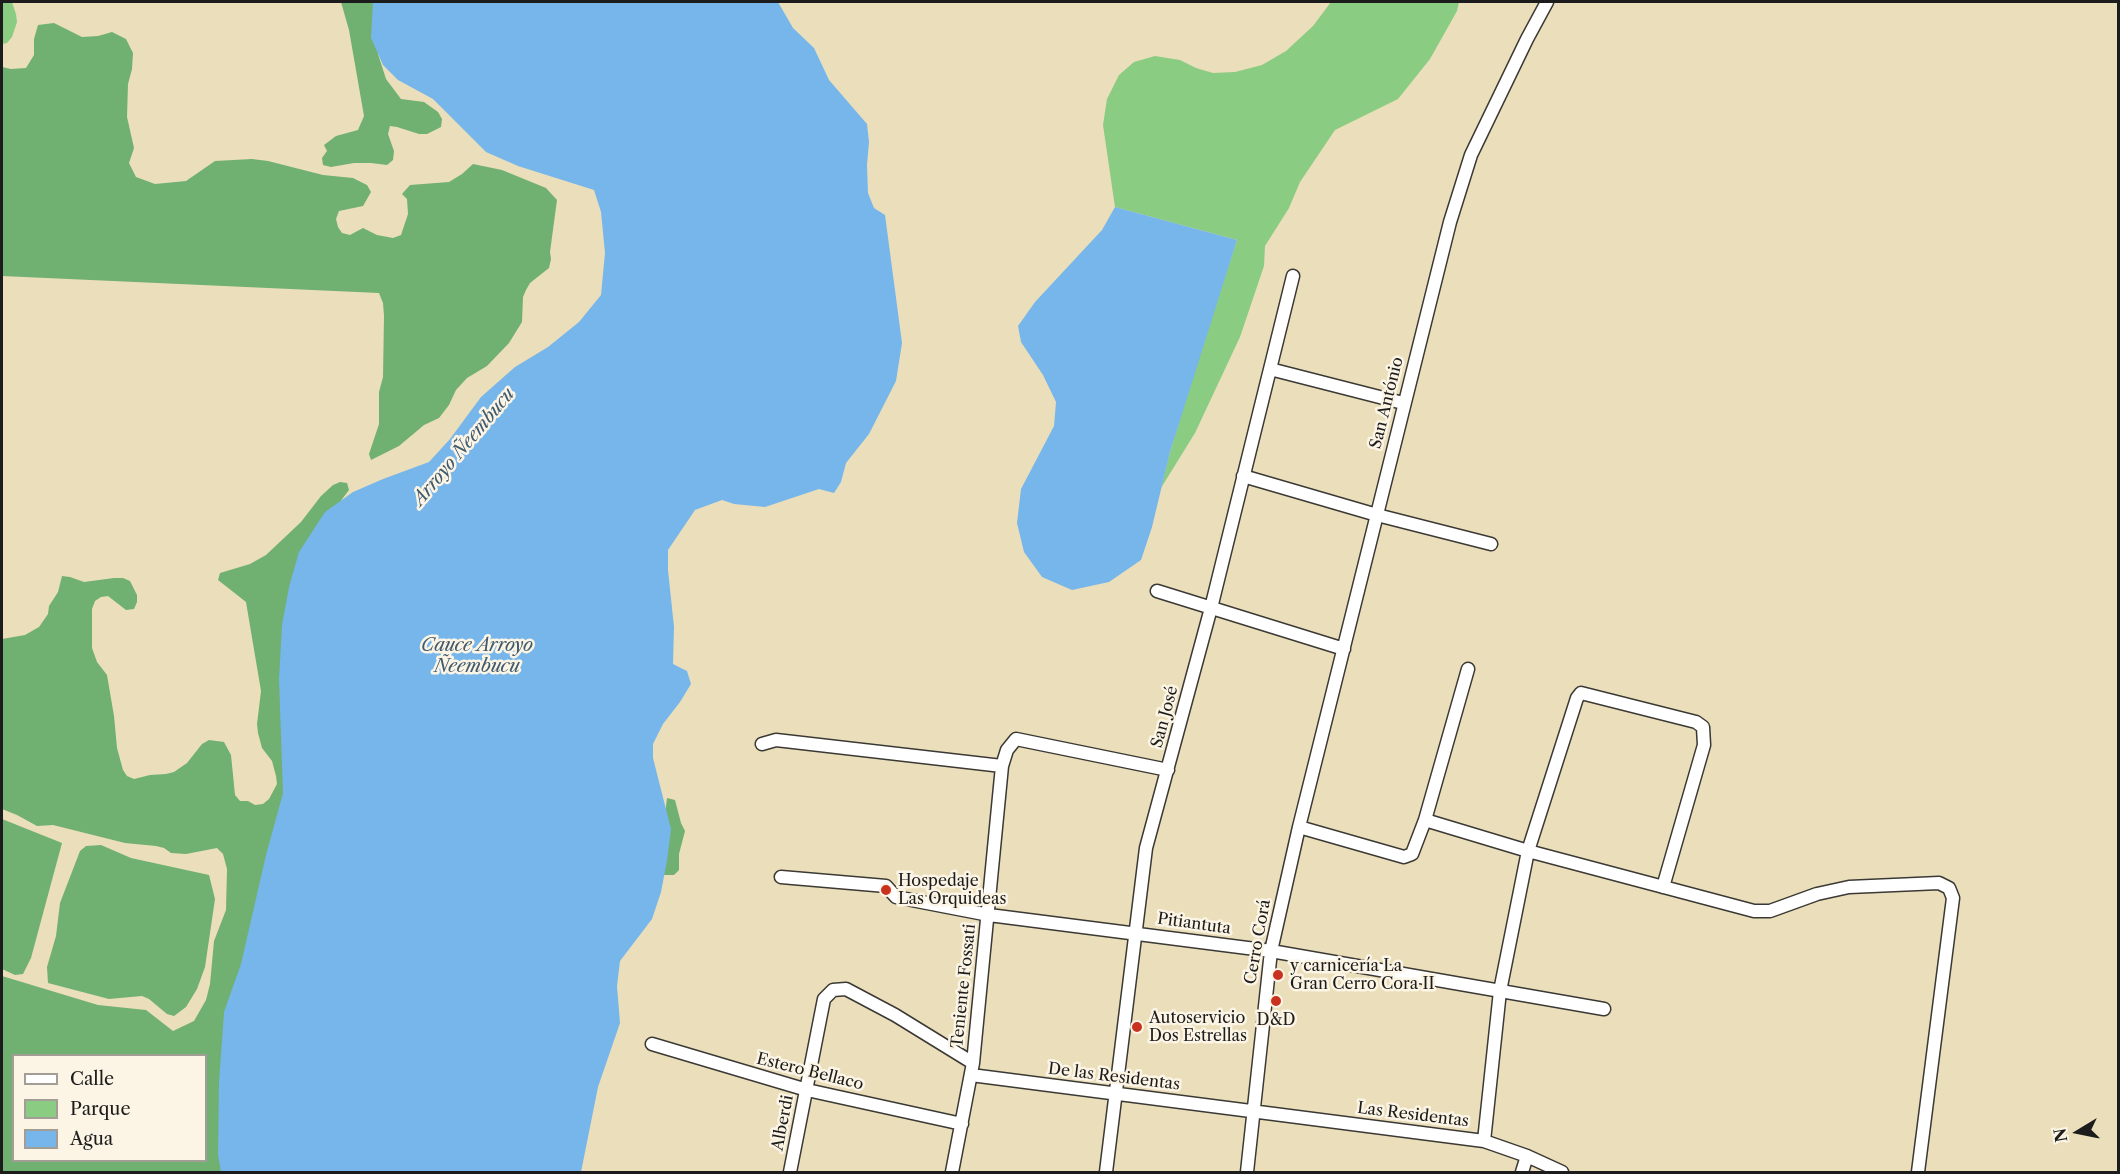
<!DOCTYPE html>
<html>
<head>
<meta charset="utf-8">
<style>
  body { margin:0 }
  #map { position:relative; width:2120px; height:1174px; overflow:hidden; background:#ebdebb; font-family:"Libre Caslon Text",serif }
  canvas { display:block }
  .frame { position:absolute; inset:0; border:3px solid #1c1c1c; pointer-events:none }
  .legend { position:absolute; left:12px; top:1054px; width:195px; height:108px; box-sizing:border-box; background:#fcf5e5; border:2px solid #a29e95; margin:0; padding:8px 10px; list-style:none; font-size:18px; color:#1c1c1c }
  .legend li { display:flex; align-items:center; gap:12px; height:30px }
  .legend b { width:30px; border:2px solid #a29e95 }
  .north { position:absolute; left:2048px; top:1102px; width:60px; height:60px; -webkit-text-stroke:4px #fcf5e5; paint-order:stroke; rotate:260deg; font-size:16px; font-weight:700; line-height:24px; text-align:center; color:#1c1c1c }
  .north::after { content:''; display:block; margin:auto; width:21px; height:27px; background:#1c1c1c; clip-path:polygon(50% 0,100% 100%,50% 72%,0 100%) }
</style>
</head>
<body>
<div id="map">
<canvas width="2120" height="1174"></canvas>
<div class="frame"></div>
<ul class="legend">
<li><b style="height:8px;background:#fff"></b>Calle</li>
<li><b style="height:16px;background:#8bcc83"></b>Parque</li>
<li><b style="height:16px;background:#76b6ea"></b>Agua</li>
</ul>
<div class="north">N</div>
</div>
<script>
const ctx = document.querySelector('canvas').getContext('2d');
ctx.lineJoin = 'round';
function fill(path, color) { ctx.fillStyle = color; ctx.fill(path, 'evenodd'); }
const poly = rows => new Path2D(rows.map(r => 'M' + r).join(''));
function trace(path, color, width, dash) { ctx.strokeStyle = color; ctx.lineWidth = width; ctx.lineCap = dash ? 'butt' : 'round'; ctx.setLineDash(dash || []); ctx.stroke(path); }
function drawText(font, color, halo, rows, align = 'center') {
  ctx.font = font + ' "Libre Caslon Text",serif'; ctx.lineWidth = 5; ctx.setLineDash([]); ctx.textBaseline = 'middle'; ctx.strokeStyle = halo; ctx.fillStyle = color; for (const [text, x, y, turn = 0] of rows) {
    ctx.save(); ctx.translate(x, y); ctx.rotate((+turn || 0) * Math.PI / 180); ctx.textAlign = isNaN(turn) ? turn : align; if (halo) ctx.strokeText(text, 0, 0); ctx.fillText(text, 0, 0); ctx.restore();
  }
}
fill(poly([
  [2,2,12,2,16,14,17,22,12,37,7,43,2,44],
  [1331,2,1459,2,1457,11,1430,59,1398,99,1335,130,1300,182,1289,208,1265,246,1264,266,1240,337,1195,433,1161,488,1170,452,1202,346,1237,240,1115,207,1103,125,1107,99,1119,75,1134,62,1155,56,1180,60,1196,68,1213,73,1235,72,1262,65,1286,51,1313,26]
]), '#8bcc83');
fill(poly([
  [341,2,385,2,378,54,386,79,401,99,424,102,438,112,442,119,441,127,427,134,419,134,397,127,390,126,388,134,394,151,393,160,387,165,371,163,354,163,331,167,323,165,322,158,327,151,324,145,336,136,358,130,364,116,349,30],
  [54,23,82,37,98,36,112,32,126,39,133,53,132,69,128,84,127,117,134,148,129,163,136,177,155,184,186,181,215,161,252,159,268,161,323,175,353,178,367,185,371,192,363,206,339,211,336,219,338,227,342,233,350,235,363,228,377,235,393,238,401,235,408,214,407,199,402,194,410,185,449,182,462,174,473,164,502,170,546,188,557,200,550,252,551,259,549,268,530,283,526,290,523,297,522,322,509,343,487,366,467,378,456,390,449,405,439,418,424,425,399,446,371,460,369,454,379,424,379,392,383,377,384,316,383,303,379,293,2,276,2,67,11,69,26,68,34,55,34,39,38,25],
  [340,482,347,483,349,490,331,514,295,661,254,1172,2,1172,2,976,98,1005,146,1010,173,1031,194,1021,206,1000,210,984,214,941,226,910,227,869,223,854,217,848,186,854,171,853,164,848,156,846,125,843,53,825,37,826,17,815,2,809,2,639,25,635,39,627,48,614,49,606,58,592,62,576,70,577,84,582,114,578,123,578,130,581,137,595,137,602,134,609,126,610,108,596,101,597,95,601,92,609,92,648,97,662,107,675,114,716,117,748,123,770,127,776,134,779,150,775,166,774,174,772,187,763,202,744,209,740,224,742,231,755,235,795,240,801,248,801,255,805,263,804,269,799,277,784,276,776,272,761,262,748,258,733,257,724,261,691,246,602,218,580,220,573,250,564,266,555,301,522,321,496,333,485],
  [14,1056,206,1056,206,1160,14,1160],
  [667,798,675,800,681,823,685,831,679,854,679,870,674,875,658,875],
  [2,819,62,843,31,958,23,974,15,975,2,969],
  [101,845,131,858,209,875,215,899,205,967,197,989,186,1007,174,1016,167,1014,149,999,142,996,109,999,48,983,47,967,56,936,60,903,80,851,86,846]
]), '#70b071');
fill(poly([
  [373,2,778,2,793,28,814,48,829,80,867,124,869,142,867,165,868,193,874,208,885,215,902,343,896,381,869,434,846,463,841,482,834,493,819,489,765,507,734,504,722,500,695,510,668,550,668,570,674,627,673,664,687,671,691,684,680,702,663,724,653,744,653,758,671,829,667,861,661,892,652,919,620,961,617,986,620,1023,598,1087,581,1172,221,1172,218,1155,219,1082,224,1012,241,964,266,855,283,793,279,679,282,625,289,587,299,552,325,512,353,492,383,479,429,462,450,439,481,397,515,367,548,347,579,322,601,295,605,253,601,212,594,190,518,166,486,152,433,99,398,80,383,65,371,38],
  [1115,207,1237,240,1170,452,1152,527,1141,560,1109,582,1072,590,1042,577,1024,552,1017,523,1021,489,1054,426,1056,402,1043,375,1021,342,1018,326,1035,302,1102,230]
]), '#76b6ea');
const minor = poly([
  [1270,369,1403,403],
  [1243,476,1377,515,1491,544],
  [1157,591,1344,649],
  [762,744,776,740,1002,766,1007,750,1016,739,1168,770],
  [1425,820,1528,851,1754,911,1770,911,1817,894,1849,887,1939,883,1949,888,1953,898,1918,1172],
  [1299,827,1404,857,1412,854,1425,820,1468,669],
  [781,877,886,886,896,897,989,915,1271,951,1604,1009],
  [652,1044,807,1090,962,1124],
  [971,1075,1484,1141,1527,1156,1562,1172],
  [1484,1141,1500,991,1528,851,1577,698,1581,693,1696,722,1703,727,1704,745,1663,887],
  [790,1172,824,999,833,990,846,989,895,1015,973,1063],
  [952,1172,973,1063,1002,766],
  [1106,1172,1146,848,1211,608,1293,276],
  [1247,1172,1271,951,1299,827,1450,222,1471,155,1527,39,1547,2],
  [1522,1172,1527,1156]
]);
trace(minor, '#3b3934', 15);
trace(minor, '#fff', 12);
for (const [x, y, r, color] of [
  [886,890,6,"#c8321e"],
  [1278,975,6,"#c8321e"],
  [1276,1001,6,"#c8321e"],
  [1137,1027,6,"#c8321e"]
]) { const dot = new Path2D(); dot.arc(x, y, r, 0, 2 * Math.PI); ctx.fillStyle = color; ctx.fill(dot); trace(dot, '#fcf5e5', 2); }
drawText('16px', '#1c1c1c', '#fcf5e5', [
  ["San António",1387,403,-76],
  ["San José",1165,717,-75],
  ["Pitiantuta",1194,924,8],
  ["Cerro Corá",1258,942,-80],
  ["Teniente Fossati",964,986,-84],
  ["Estero Bellaco",810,1072,14],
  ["De las Residentas",1114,1077,7],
  ["Las Residentas",1413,1115,7],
  ["Alberdi",783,1123,-79]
]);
drawText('16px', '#1c1c1c', '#fcf5e5', [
  ["Hospedaje",898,881],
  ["Las Orquideas",898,899],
  ["y carnicería La",1290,966],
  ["Gran Cerro Cora II",1290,984],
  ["Autoservicio",1149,1018],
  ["Dos Estrellas",1149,1036],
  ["D&D",1276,1020,"center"]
], 'left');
drawText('italic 18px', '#405a6e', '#fcf5e5', [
  ["Arroyo Ñeembucu",464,447,-50],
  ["Cauce Arroyo",477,646],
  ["Ñeembucu",477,667]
]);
</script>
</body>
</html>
